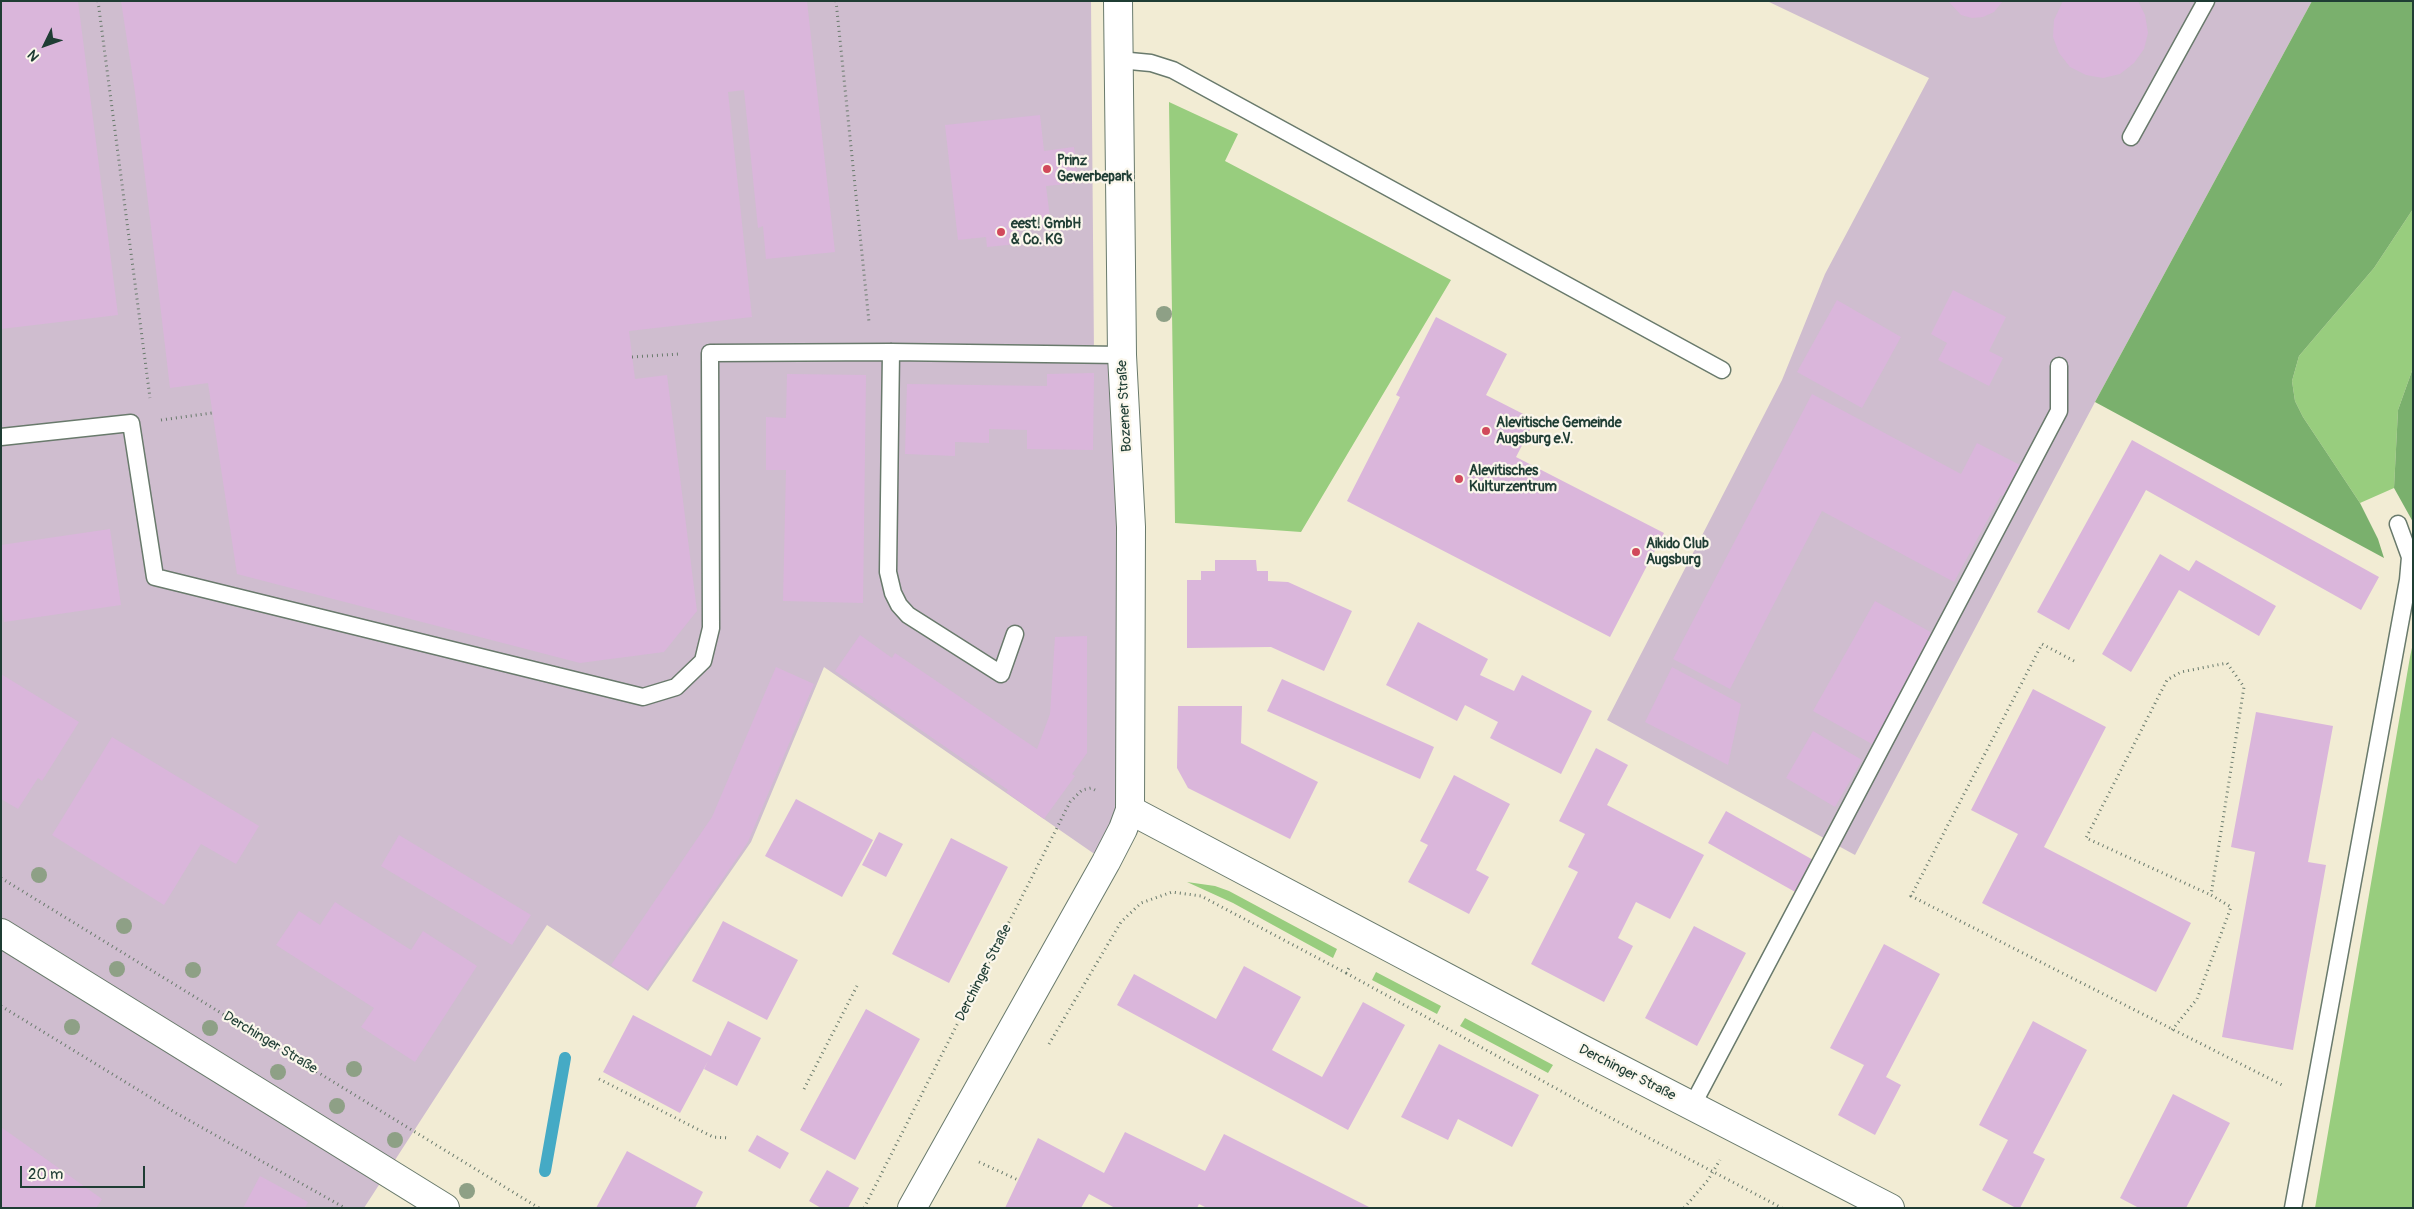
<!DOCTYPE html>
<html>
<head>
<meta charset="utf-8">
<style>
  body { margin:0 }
  #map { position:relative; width:2414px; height:1209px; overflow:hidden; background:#f2ecd4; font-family:Pangolin,sans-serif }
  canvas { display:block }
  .frame { position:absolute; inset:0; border:2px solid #1f3d34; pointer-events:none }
  .north { position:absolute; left:20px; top:20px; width:50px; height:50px; -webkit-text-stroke:4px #fbf7ec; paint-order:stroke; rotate:228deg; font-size:14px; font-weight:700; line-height:20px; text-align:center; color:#1f3d34 }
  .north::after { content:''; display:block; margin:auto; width:18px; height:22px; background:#1f3d34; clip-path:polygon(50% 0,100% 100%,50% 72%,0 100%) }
  .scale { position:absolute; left:20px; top:1166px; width:125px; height:22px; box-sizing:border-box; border:2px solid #1f3d34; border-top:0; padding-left:6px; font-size:15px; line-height:18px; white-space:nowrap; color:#1f3d34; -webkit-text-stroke:4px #fbf7ec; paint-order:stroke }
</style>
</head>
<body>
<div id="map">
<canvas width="2414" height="1209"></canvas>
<div class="frame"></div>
<div class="north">N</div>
<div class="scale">20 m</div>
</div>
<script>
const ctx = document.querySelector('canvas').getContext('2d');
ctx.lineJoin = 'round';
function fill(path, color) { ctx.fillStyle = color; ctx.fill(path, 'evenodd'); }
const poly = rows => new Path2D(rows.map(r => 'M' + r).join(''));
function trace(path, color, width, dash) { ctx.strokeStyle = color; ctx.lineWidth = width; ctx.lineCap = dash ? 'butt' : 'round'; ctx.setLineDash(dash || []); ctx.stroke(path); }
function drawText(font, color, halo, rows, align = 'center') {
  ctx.font = font + ' Pangolin,sans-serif'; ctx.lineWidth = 4.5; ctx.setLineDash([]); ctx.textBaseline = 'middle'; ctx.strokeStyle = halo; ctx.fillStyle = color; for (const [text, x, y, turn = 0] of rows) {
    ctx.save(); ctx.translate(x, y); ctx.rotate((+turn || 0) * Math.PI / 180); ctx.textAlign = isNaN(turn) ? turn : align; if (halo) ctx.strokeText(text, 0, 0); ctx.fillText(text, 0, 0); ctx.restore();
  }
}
fill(poly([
  [1,1,1091,1,1094,355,1122,355,1130,776,1106,862,824,667,751,842,648,991,547,925,364,1208,1,1208],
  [1767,1,2312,1,2095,402,1855,855,1607,720,1782,380,1825,274,1929,78]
]), '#cfbdcf');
fill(poly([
  [1169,102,1238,134,1225,161,1451,280,1301,532,1175,523],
  [2413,209,2413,368,2398,410,2394,488,2360,503,2303,417,2295,401,2292,381,2299,356,2374,268],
  [2413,643,2413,1208,2315,1208,2410,657],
  [1187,882,1215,886,1229,891,1337,949,1333,958,1233,903],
  [1376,972,1441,1006,1437,1014,1372,980],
  [1465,1018,1553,1065,1548,1073,1460,1026]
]), '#98cd7e');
fill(poly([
  [2312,1,2413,1,2413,209,2374,268,2299,356,2292,381,2295,401,2303,417,2360,503,2378,539,2384,558,2095,402],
  [2413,368,2413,522,2394,488,2398,410]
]), '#7ab06d');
trace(poly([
  [545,1171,565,1058]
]), '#45aac5', 12);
fill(poly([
  [1,1,78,1,118,315,1,329],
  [121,1,807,1,835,252,766,259,763,226,758,228,744,90,728,92,752,317,629,331,635,379,667,375,697,611,664,652,580,663,237,574,208,383,170,388,135,92],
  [1948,1,2003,1,1994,12,1983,17,1972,18,1961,15],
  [2063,1,2138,1,2145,15,2148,33,2144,49,2134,63,2120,74,2103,78,2086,75,2070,67,2059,53,2053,37,2054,20],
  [1040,115,1044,151,1074,147,1078,183,1046,186,1051,226,1015,231,1017,244,987,247,986,237,958,240,945,125],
  [1953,290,2006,317,1989,351,2003,358,1989,386,1938,360,1947,343,1931,334],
  [1837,300,1901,337,1862,408,1797,372],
  [1436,317,1507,354,1486,395,1535,420,1516,457,1664,533,1610,637,1347,501,1400,397,1396,395],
  [1094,373,1093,450,1027,449,1027,430,989,429,989,443,955,442,955,456,905,454,907,384,1047,386,1047,374],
  [787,374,866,375,863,603,783,601,786,470,766,470,766,417,786,418],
  [1812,394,1961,474,1977,443,2020,465,2003,496,2001,495,1954,582,1822,511,1730,689,1673,659],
  [2132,440,2379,577,2361,610,2146,490,2069,630,2037,612],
  [110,529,121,605,4,622,1,604,1,545],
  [2160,554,2189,571,2196,560,2276,606,2259,636,2179,590,2131,672,2102,654],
  [1215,560,1256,560,1257,571,1268,571,1268,581,1288,582,1352,611,1324,671,1271,647,1187,648,1187,580,1201,580,1201,571,1215,571],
  [1875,601,1934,634,1872,744,1813,711],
  [1418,622,1488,659,1480,675,1514,691,1522,675,1592,711,1561,774,1490,738,1498,722,1465,705,1457,721,1386,685],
  [860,635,892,658,895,653,1037,749,1050,714,1055,637,1087,636,1087,753,1072,774,1075,776,1044,819,1006,792,1008,790,835,671],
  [776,667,814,684,748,842,647,989,611,965,712,817],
  [1672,667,1741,704,1728,765,1645,722],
  [1,674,79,722,42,781,38,778,18,809,1,799],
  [1282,679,1434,747,1420,779,1267,711],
  [2033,689,2106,727,2044,847,2191,923,2156,992,1982,903,2018,834,1971,810],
  [1178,706,1242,706,1241,743,1318,782,1290,839,1188,788,1177,768],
  [2256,712,2333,726,2308,862,2326,865,2293,1050,2222,1037,2255,852,2231,847],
  [1813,731,1862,760,1835,807,1786,778],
  [112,737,259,826,236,864,201,844,164,905,52,835],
  [1596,748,1628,765,1607,805,1704,855,1670,919,1636,902,1618,938,1633,946,1604,1002,1531,964,1578,872,1568,867,1585,834,1559,821],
  [1454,775,1510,804,1476,870,1489,877,1469,914,1408,882,1428,845,1420,841],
  [796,799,873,840,842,897,765,856],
  [1726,811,1815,861,1797,893,1708,843],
  [879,832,903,844,886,877,862,865],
  [399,835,531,915,512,945,381,866],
  [951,838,1008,867,949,983,892,954],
  [335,902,411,950,423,931,477,966,415,1062,361,1027,374,1008,276,945,299,911,320,925],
  [723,921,798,960,767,1020,692,981],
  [1694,926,1746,953,1697,1046,1645,1018],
  [1884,944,1940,974,1886,1077,1901,1085,1875,1135,1838,1115,1864,1065,1830,1048],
  [1244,966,1301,997,1272,1050,1322,1077,1363,1002,1405,1025,1348,1130,1117,1005,1134,974,1216,1019],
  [866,1009,920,1039,855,1160,800,1130],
  [633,1015,711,1056,728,1021,761,1038,737,1086,704,1069,708,1061,680,1113,603,1072],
  [2033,1021,2087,1050,2033,1153,2045,1159,2020,1208,2016,1208,1982,1190,2008,1140,1979,1125],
  [1439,1044,1539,1095,1512,1147,1458,1119,1448,1140,1401,1117],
  [2173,1094,2230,1123,2186,1208,2139,1208,2120,1198],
  [1,1127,102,1199,96,1208,1,1208],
  [1125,1132,1205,1171,1224,1134,1371,1208,1207,1208,1199,1204,1197,1208,1115,1208,1089,1194,1081,1208,1005,1208,1038,1138,1104,1173],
  [757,1135,789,1153,780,1169,748,1151],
  [627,1151,703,1192,695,1208,596,1208],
  [827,1170,859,1188,848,1208,821,1208,809,1201],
  [260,1176,308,1202,305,1208,243,1208]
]), '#dab6db');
const lane = poly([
  [1119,60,1151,63,1173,70,1722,370],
  [2131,137,2206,1],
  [891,352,888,572,893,593,899,605,908,615,1001,674,1015,634],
  [1,437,131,423,155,577,643,697,676,687,703,661,711,628,710,353,891,352,1122,355],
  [1692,1106,2059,411,2059,366],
  [2293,1208,2408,580,2410,557,2398,524]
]);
const street = poly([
  [1130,810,1578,1047,1890,1208]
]);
const secondary = poly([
  [1,933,445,1208],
  [912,1208,1106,862,1123,829,1130,810,1131,527,1122,355,1118,1]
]);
trace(lane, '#697a6c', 19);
trace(street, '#697a6c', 30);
trace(secondary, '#697a6c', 30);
trace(poly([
  [98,1,150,398],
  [836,1,869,322],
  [632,357,679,354],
  [161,420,212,413],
  [2074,661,2042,644,1911,896,2284,1086],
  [1,878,539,1208],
  [1346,973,1590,1107,1782,1208],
  [1,1006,176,1113,345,1208],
  [2172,1030,2197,999,2231,907,2211,895,2244,687,2227,663,2181,672,2167,680,2086,838,2211,895],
  [1049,1044,1121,922,1141,903,1172,892,1201,896,1346,973,1350,966],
  [599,1079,713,1137,729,1138],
  [804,1089,857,986],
  [979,1162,1018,1180],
  [864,1208,1070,802,1082,790,1091,788,1095,790],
  [1684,1208,1708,1180,1720,1160]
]), '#697a6c', 3, [1, 4]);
trace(lane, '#fff', 16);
trace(street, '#fff', 28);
trace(secondary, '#fff', 28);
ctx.fillStyle = '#8ea086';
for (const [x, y] of [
  [1164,314],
  [39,875],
  [124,926],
  [117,969],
  [193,970],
  [72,1027],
  [210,1028],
  [354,1069],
  [278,1072],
  [337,1106],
  [395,1140],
  [467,1191]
]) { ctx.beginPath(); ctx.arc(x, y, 8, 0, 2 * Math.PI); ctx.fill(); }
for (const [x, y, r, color] of [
  [1047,169,5,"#d1495b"],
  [1001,232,5,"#d1495b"],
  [1486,431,5,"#d1495b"],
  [1459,479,5,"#d1495b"],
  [1636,552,5,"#d1495b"]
]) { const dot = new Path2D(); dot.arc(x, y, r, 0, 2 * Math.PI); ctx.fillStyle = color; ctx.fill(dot); trace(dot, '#fbf7ec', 2); }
drawText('bold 14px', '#1f3d34', '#fbf7ec', [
  ["Prinz",1057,161],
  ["Gewerbepark",1057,177],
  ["eest! GmbH",1011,224],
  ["& Co. KG",1011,240],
  ["Alevitische Gemeinde",1496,423],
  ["Augsburg e.V.",1496,439],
  ["Alevitisches",1469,471],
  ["Kulturzentrum",1469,487],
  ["Aikido Club",1646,544],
  ["Augsburg",1646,560]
], 'left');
drawText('14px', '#1f3d34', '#fbf7ec', [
  ["Bozener Straße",1125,406,-93],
  ["Derchinger Straße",984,973,-63],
  ["Derchinger Straße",270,1043,31],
  ["Derchinger Straße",1627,1073,27]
]);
</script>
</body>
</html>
